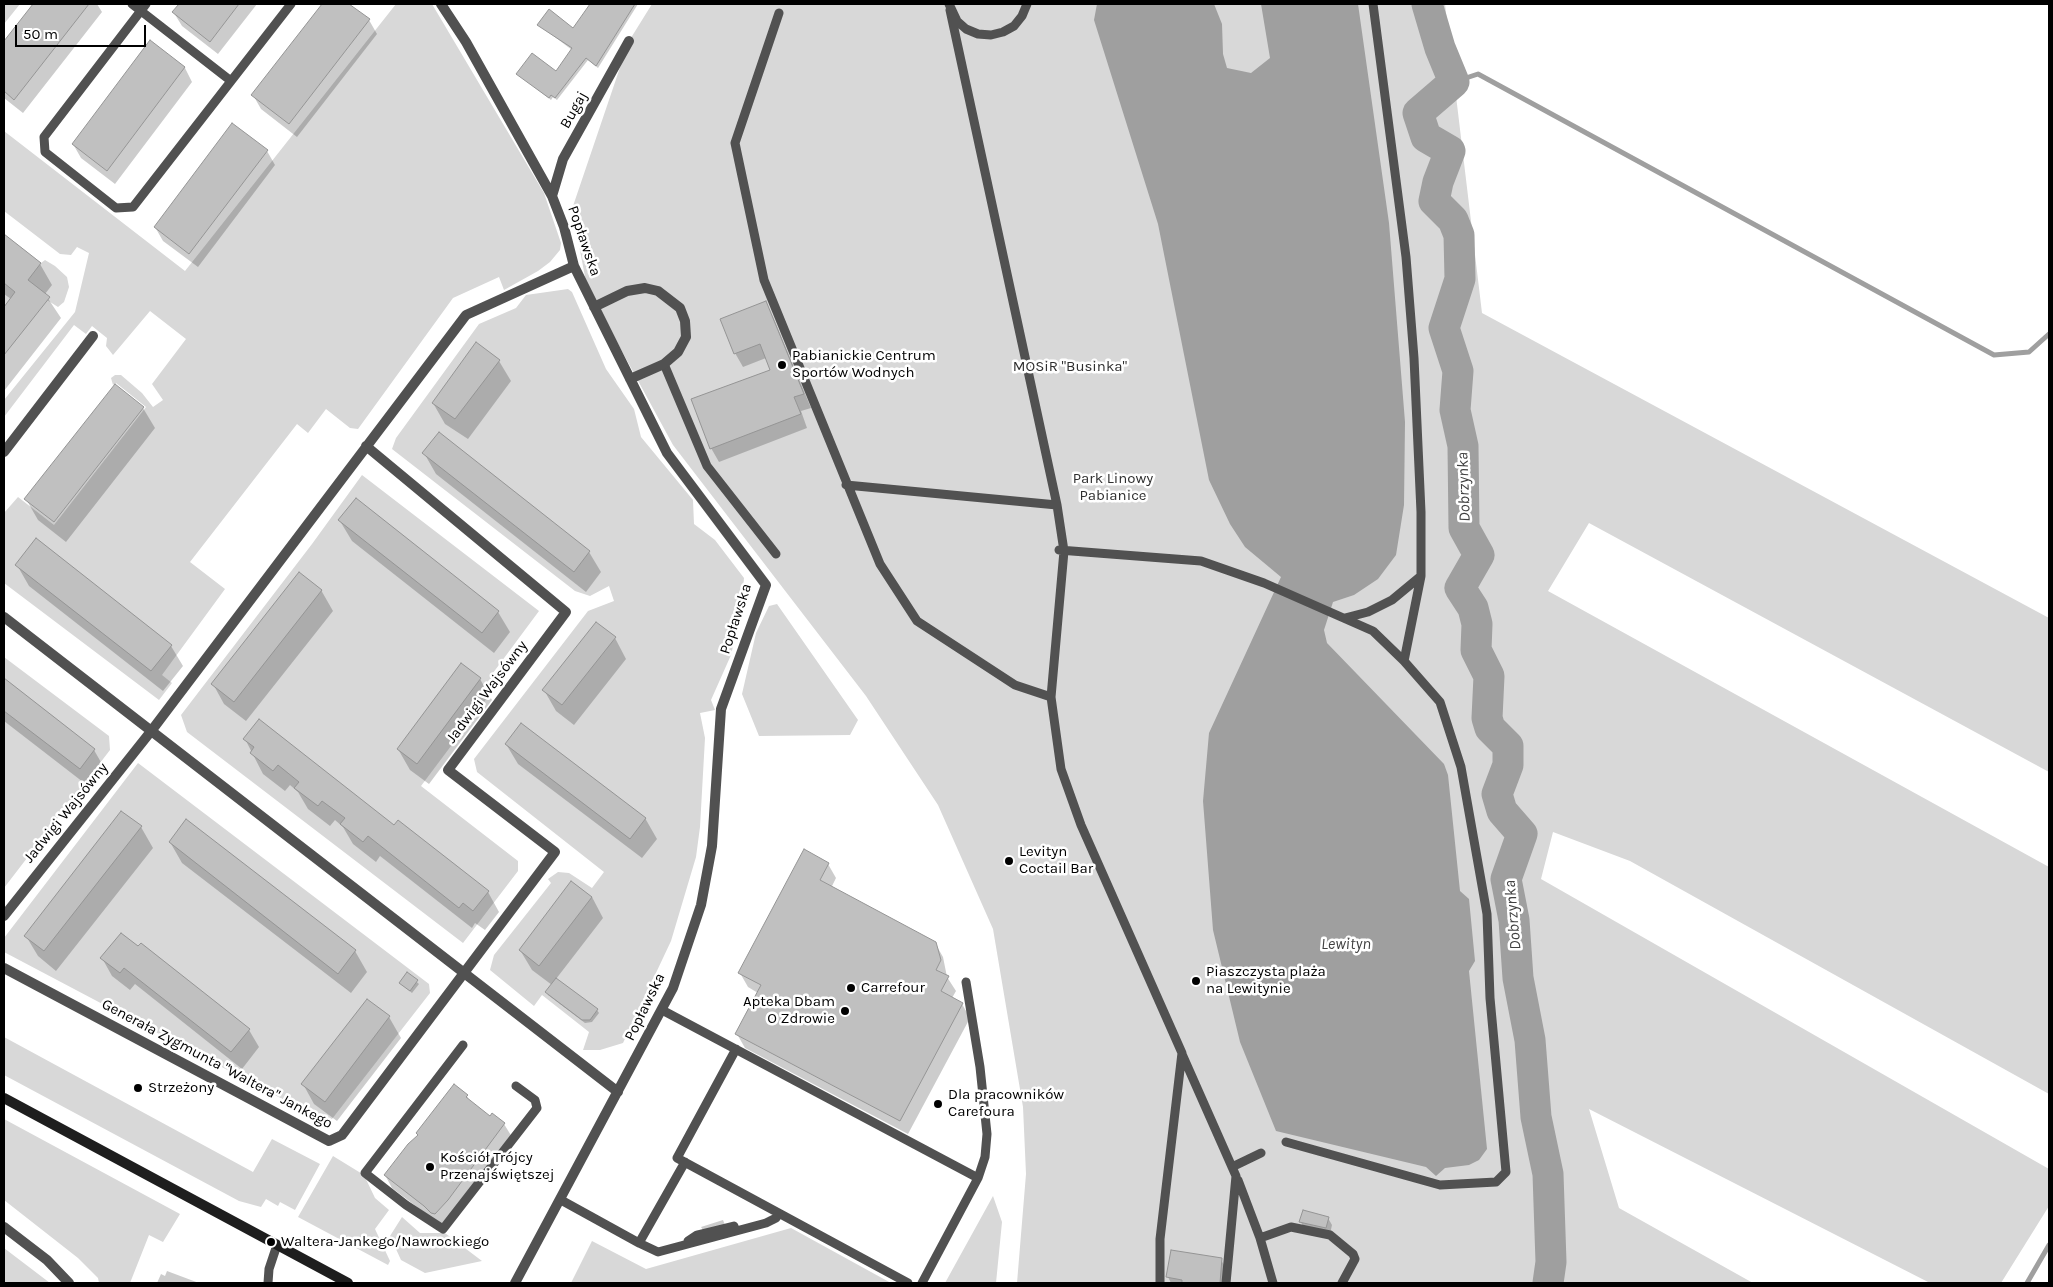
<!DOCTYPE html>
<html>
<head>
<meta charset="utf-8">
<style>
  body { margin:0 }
  #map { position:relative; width:2053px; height:1287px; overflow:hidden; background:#fff; font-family:Karla,sans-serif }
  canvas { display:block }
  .frame { position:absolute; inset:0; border:5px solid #000; pointer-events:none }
  .scale { position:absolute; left:15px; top:25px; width:131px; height:22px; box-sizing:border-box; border:2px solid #000; border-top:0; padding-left:6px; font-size:15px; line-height:18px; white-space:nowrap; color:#000; -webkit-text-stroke:4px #fff; paint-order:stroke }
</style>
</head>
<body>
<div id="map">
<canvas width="2053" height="1287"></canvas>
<div class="frame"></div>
<div class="scale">50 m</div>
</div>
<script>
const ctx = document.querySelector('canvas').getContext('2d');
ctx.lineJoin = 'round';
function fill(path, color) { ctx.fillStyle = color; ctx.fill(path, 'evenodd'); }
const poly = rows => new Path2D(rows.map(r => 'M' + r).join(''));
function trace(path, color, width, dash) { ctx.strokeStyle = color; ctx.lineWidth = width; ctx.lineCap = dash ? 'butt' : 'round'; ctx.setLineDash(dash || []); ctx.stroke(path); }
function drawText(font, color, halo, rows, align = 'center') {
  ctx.font = font + ' Karla,sans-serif'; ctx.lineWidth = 5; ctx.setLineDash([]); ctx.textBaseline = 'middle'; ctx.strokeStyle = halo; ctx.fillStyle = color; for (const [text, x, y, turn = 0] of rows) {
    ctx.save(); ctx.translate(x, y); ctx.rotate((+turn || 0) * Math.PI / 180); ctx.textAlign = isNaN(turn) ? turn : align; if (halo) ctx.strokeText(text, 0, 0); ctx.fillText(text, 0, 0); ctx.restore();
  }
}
fill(poly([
  [4,4,20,4,4,24],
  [396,4,432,4,544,193,561,243,560,250,550,262,538,271,504,290,499,277,453,298,358,429,350,428,326,409,308,433,297,424,190,562,225,589,162,675,172,683,159,700,4,583,4,513,18,497,54,525,146,407,116,383,113,385,111,378,115,375,121,375,142,393,153,407,163,400,152,384,186,339,150,311,113,355,106,346,107,338,92,326,86,334,74,325,4,417,4,400,75,312,89,253,77,247,71,255,60,254,4,211,4,131,185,271],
  [652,4,1445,4,1482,313,2049,618,2049,772,1589,523,1548,591,2049,867,2049,1094,1630,861,1553,832,1541,879,2049,1169,2049,1206,2001,1283,1930,1283,1589,1109,1619,1208,1753,1283,1017,1283,1026,1174,1023,1107,993,929,938,805,866,696,673,445,587,287,572,209,629,41],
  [4,234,41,263,45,260,55,266,67,277,69,287,64,302,58,307,47,300,4,355],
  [568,289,572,292,606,369,634,409,641,437,693,500,694,524,715,540,744,578,741,612,731,655,711,700,715,710,700,713,705,738,700,827,696,857,671,941,623,1043,600,1050,583,1050,589,1032,542,995,534,1006,490,970,494,955,551,883,548,879,558,872,569,873,592,888,604,872,477,772,474,759,588,611,614,601,609,586,590,596,575,591,392,449,396,438,479,324,516,308,526,295],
  [362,475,539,611,490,677,496,686,421,786,518,861,518,871,463,943,187,732,181,715,312,544],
  [777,604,858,720,850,735,759,736,742,694,756,633,769,606],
  [4,657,109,736,110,750,4,888],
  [138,763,429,984,430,993,332,1119,324,1121,4,952,4,938],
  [4,1037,253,1172,272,1139,320,1164,295,1210,280,1202,278,1206,266,1199,261,1207,239,1201,4,1075],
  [4,1119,180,1214,163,1242,149,1235,130,1283,99,1283,98,1278,78,1258,4,1200],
  [333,1156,364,1175,375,1198,389,1210,375,1229,390,1261,388,1265,298,1217],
  [993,1196,1002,1222,996,1283,945,1283],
  [402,1217,420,1233,445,1233,482,1261,425,1273,401,1260,390,1236],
  [791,1228,891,1283,571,1283,592,1241,646,1269],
  [4,1248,50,1283,4,1283]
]), '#d8d8d8');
fill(poly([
  [1097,4,1214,4,1222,24,1223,54,1227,68,1251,73,1270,58,1261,4,1358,4,1389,223,1405,422,1404,505,1396,555,1378,579,1354,595,1333,602,1324,630,1327,643,1444,764,1448,775,1460,891,1469,899,1475,961,1469,971,1487,1149,1479,1160,1469,1165,1445,1168,1436,1176,1426,1167,1276,1131,1240,1042,1213,930,1203,801,1209,733,1281,577,1245,547,1230,524,1209,480,1158,224,1094,20]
]), '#9f9f9f');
fill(poly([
  [35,4,97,4,102,12,23,113,4,98,4,43],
  [181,4,257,4,218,54,182,26,174,13],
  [323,4,347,4,369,20,377,34,297,137,261,109,253,95],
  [591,4,638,4,598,68,588,60,557,100,553,97,551,100,518,74,556,72,572,50,539,25,574,29],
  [150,42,185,68,192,82,115,184,81,158,73,144],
  [267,151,275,165,198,267,163,241,155,227],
  [4,235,40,264,52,285,45,294,61,318,4,391,4,309,11,299,4,294],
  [765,303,773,317,811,408,801,411,807,428,719,462,711,448,771,370,766,358,743,367,735,353],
  [499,361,511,381,468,439,445,424,433,403],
  [115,386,143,408,155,428,66,542,38,520,26,499],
  [424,453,589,552,601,572,586,592,436,474],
  [340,521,498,612,510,632,494,653,352,541],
  [17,565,171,646,183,666,163,691,29,586],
  [321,590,333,611,246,721,224,704,213,684],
  [615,638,626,659,574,725,556,711,544,690],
  [480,679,492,700,429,784,410,770,398,749],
  [4,680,94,750,106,771,92,789,4,721],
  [245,739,395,827,488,892,499,912,485,930,475,923,472,928,380,856,376,862,353,844,343,827,335,820,330,826,308,809,298,792,290,785,285,791,263,774],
  [506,744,645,818,657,839,642,858,518,764],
  [141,827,153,848,56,971,38,956,26,936],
  [170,842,355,951,367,972,351,993,182,863],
  [828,864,836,878,831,888,935,943,943,957,947,977,956,991,952,998,962,1004,970,1018,908,1134,745,1048,737,1034,758,993,748,987,740,973],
  [592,897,603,918,556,979,597,1010,599,1013,592,1022,585,1023,548,995,547,992,552,985,532,970,520,950],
  [121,934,249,1030,259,1047,242,1069,135,984,130,990,112,976,102,958],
  [408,974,419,984,412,993,400,983],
  [389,1017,401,1038,337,1121,314,1104,303,1084],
  [467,1096,471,1103,490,1117,492,1115,504,1124,512,1137,442,1226,392,1188,385,1175],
  [1328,1218,1332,1225,1330,1234,1304,1229,1301,1222],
  [723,1220,725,1225,703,1230,701,1227],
  [1221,1260,1227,1270,1225,1283,1171,1283,1168,1277],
  [167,1271,199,1283,157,1283,161,1274,165,1276]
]), '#0003');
trace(poly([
  [1454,82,1478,74,1994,355,2029,352,2049,334],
  [2027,1283,2049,1245]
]), '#9f9f9f', 5);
trace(poly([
  [1427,4,1440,48,1454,82,1418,113,1426,137,1450,151,1438,182,1434,201,1453,220,1459,235,1460,279,1444,328,1458,371,1455,410,1463,446,1464,528,1479,555,1460,588,1473,608,1477,624,1476,650,1489,676,1487,718,1490,728,1508,746,1508,765,1497,794,1502,811,1522,834,1506,879,1514,920,1518,978,1530,1040,1536,1117,1548,1174,1551,1262,1548,1283]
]), '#9f9f9f', 31);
const building = poly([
  [33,4,89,4,14,100,4,91,4,41,33,4],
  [179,4,239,4,210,42,172,12,179,4],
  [322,4,349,4,370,19,289,124,251,95,322,4],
  [590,4,635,4,596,66,586,58,555,98,551,95,549,98,516,74,532,53,556,71,572,48,537,25,549,9,573,28,590,4],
  [150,40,185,67,107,171,72,144,150,40],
  [232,123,268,150,189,254,154,227,232,123],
  [4,234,41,263,28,280,50,297,4,355,4,307,15,292,4,283,4,234],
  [766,301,804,394,794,397,801,414,710,449,691,399,770,370,760,344,734,354,720,319,766,301],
  [476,342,500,360,455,419,432,403,476,342],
  [115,384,144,407,54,522,24,499,115,384],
  [439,432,590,551,574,572,422,453,439,432],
  [356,498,499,611,482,633,338,520,356,498],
  [36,538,172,645,151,671,15,565,36,538],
  [299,572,322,590,234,702,211,684,299,572],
  [596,622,616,637,562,705,542,690,596,622],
  [461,663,481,678,417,764,397,749,461,663],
  [4,678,95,749,80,769,4,711,4,678],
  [259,719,394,825,398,820,489,891,473,911,463,903,459,908,368,836,363,842,340,824,345,818,322,801,318,806,294,788,299,782,278,765,273,771,250,753,254,747,243,739,259,719],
  [521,723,646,818,630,839,505,744,521,723],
  [121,811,142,826,44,951,24,936,121,811],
  [186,819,356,950,338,974,169,842,186,819],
  [804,849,829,863,820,880,936,942,941,960,936,970,949,976,941,991,963,1003,900,1121,735,1034,761,985,738,973,804,849],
  [571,881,592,897,539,966,519,950,571,881],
  [121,933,138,946,141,943,250,1029,231,1052,124,968,120,973,100,958,121,933],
  [407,972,418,980,410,991,399,983,407,972],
  [556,978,598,1009,590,1020,582,1020,545,992,556,978],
  [367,999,390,1016,325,1102,301,1084,367,999],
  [454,1084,468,1095,466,1097,490,1116,492,1113,505,1123,448,1200,435,1214,431,1213,424,1206,384,1175,408,1144,418,1135,416,1133,454,1084],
  [1303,1210,1329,1217,1326,1228,1299,1222,1303,1210],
  [1171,1250,1222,1258,1220,1283,1182,1283,1182,1280,1166,1277,1171,1250]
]);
fill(building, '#c0c0c0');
trace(building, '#959595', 1);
trace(poly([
  [132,4,231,81],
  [146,4,44,137,45,152,116,208,133,207,291,4],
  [949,4,957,21,966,29,978,34,991,35,1003,32,1014,26,1022,16,1027,4],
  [950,10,1057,505,1064,551,1051,697,1061,769,1081,825,1182,1053,1160,1239,1160,1283],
  [779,13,735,143,764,280,880,564,917,621,1015,685,1051,697],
  [664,364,707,466,776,554],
  [846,485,1057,505],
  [1059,550,1201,561,1264,583,1373,631,1404,661],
  [1345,618,1368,612,1392,600,1421,576],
  [966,982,980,1067,987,1134,985,1157,978,1178],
  [662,1010,978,1178,922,1283],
  [463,1045,365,1173,406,1205,443,1229,537,1108,535,1100,516,1086],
  [736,1049,677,1158,908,1283],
  [1182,1054,1236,1176,1226,1283],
  [1286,1142,1440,1185,1496,1182,1506,1172,1490,998,1487,914,1461,767,1440,702,1404,661,1421,576,1421,512,1414,358,1406,257,1373,4],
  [1232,1167,1261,1153],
  [1238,1180,1260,1238],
  [561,1200,639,1243,685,1162],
  [688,1241,697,1235,734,1226],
  [639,1243,658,1252,766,1223,776,1218,779,1213],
  [268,1283,269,1269,277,1245],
  [1273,1283,1260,1238,1291,1227,1330,1235,1353,1254,1355,1259,1342,1283]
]), '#515151', 9);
trace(poly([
  [441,4,466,42,552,196,564,227,574,266,667,453,766,585,721,709,712,846,701,905,673,988,515,1283],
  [552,196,563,159,629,41],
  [594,307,627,291,645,288,658,291,680,308,685,321,686,337,678,352,664,364,630,379],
  [4,452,93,336],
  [4,617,618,1092],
  [4,916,152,730,466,315,574,266],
  [4,968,329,1141,342,1135,555,852,448,770,566,612,366,446],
  [4,1227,47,1260,69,1283]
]), '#515151', 10);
trace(poly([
  [4,1098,348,1283]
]), '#1e1e1e', 10);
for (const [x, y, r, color] of [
  [782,365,5,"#000"],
  [1009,861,5,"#000"],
  [1196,981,5,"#000"],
  [851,988,5,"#000"],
  [845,1011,5,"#000"],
  [138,1088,5,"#000"],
  [938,1104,5,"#000"],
  [430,1167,5,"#000"],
  [271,1242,5,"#000"]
]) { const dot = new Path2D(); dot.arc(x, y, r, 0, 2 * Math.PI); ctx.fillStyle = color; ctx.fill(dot); trace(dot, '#fff', 2); }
drawText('15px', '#000', '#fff', [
  ["Bugaj",574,110,-61],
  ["Popławska",584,241,71],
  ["Popławska",736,619,-72],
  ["Jadwigi Wajsówny",487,692,-53],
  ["Jadwigi Wajsówny",66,813,-51],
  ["Popławska",645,1007,-64],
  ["Generała Zygmunta \"Waltera\" Jankego",217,1064,28]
]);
drawText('15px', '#000', '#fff', [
  ["Pabianickie Centrum",792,356],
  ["Sportów Wodnych",792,373],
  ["Levityn",1019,852],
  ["Coctail Bar",1019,869],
  ["Piaszczysta plaża",1206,972],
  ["na Lewitynie",1206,989],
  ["Carrefour",861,988],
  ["Apteka Dbam",835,1002,"right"],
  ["O Zdrowie",835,1019,"right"],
  ["Strzeżony",148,1088],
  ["Dla pracowników",948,1095],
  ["Carefoura",948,1112],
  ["Kościół Trójcy",440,1158],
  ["Przenajświętszej",440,1175],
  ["Waltera-Jankego/Nawrockiego",281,1242]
], 'left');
drawText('15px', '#2f2f2f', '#fff', [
  ["MOSiR \"Businka\"",1070,367],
  ["Park Linowy",1113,479],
  ["Pabianice",1113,496]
]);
drawText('italic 16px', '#404040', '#fff', [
  ["Dobrzynka",1464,487,-92],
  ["Dobrzynka",1513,915,-95],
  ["Lewityn",1346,944]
]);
</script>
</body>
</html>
